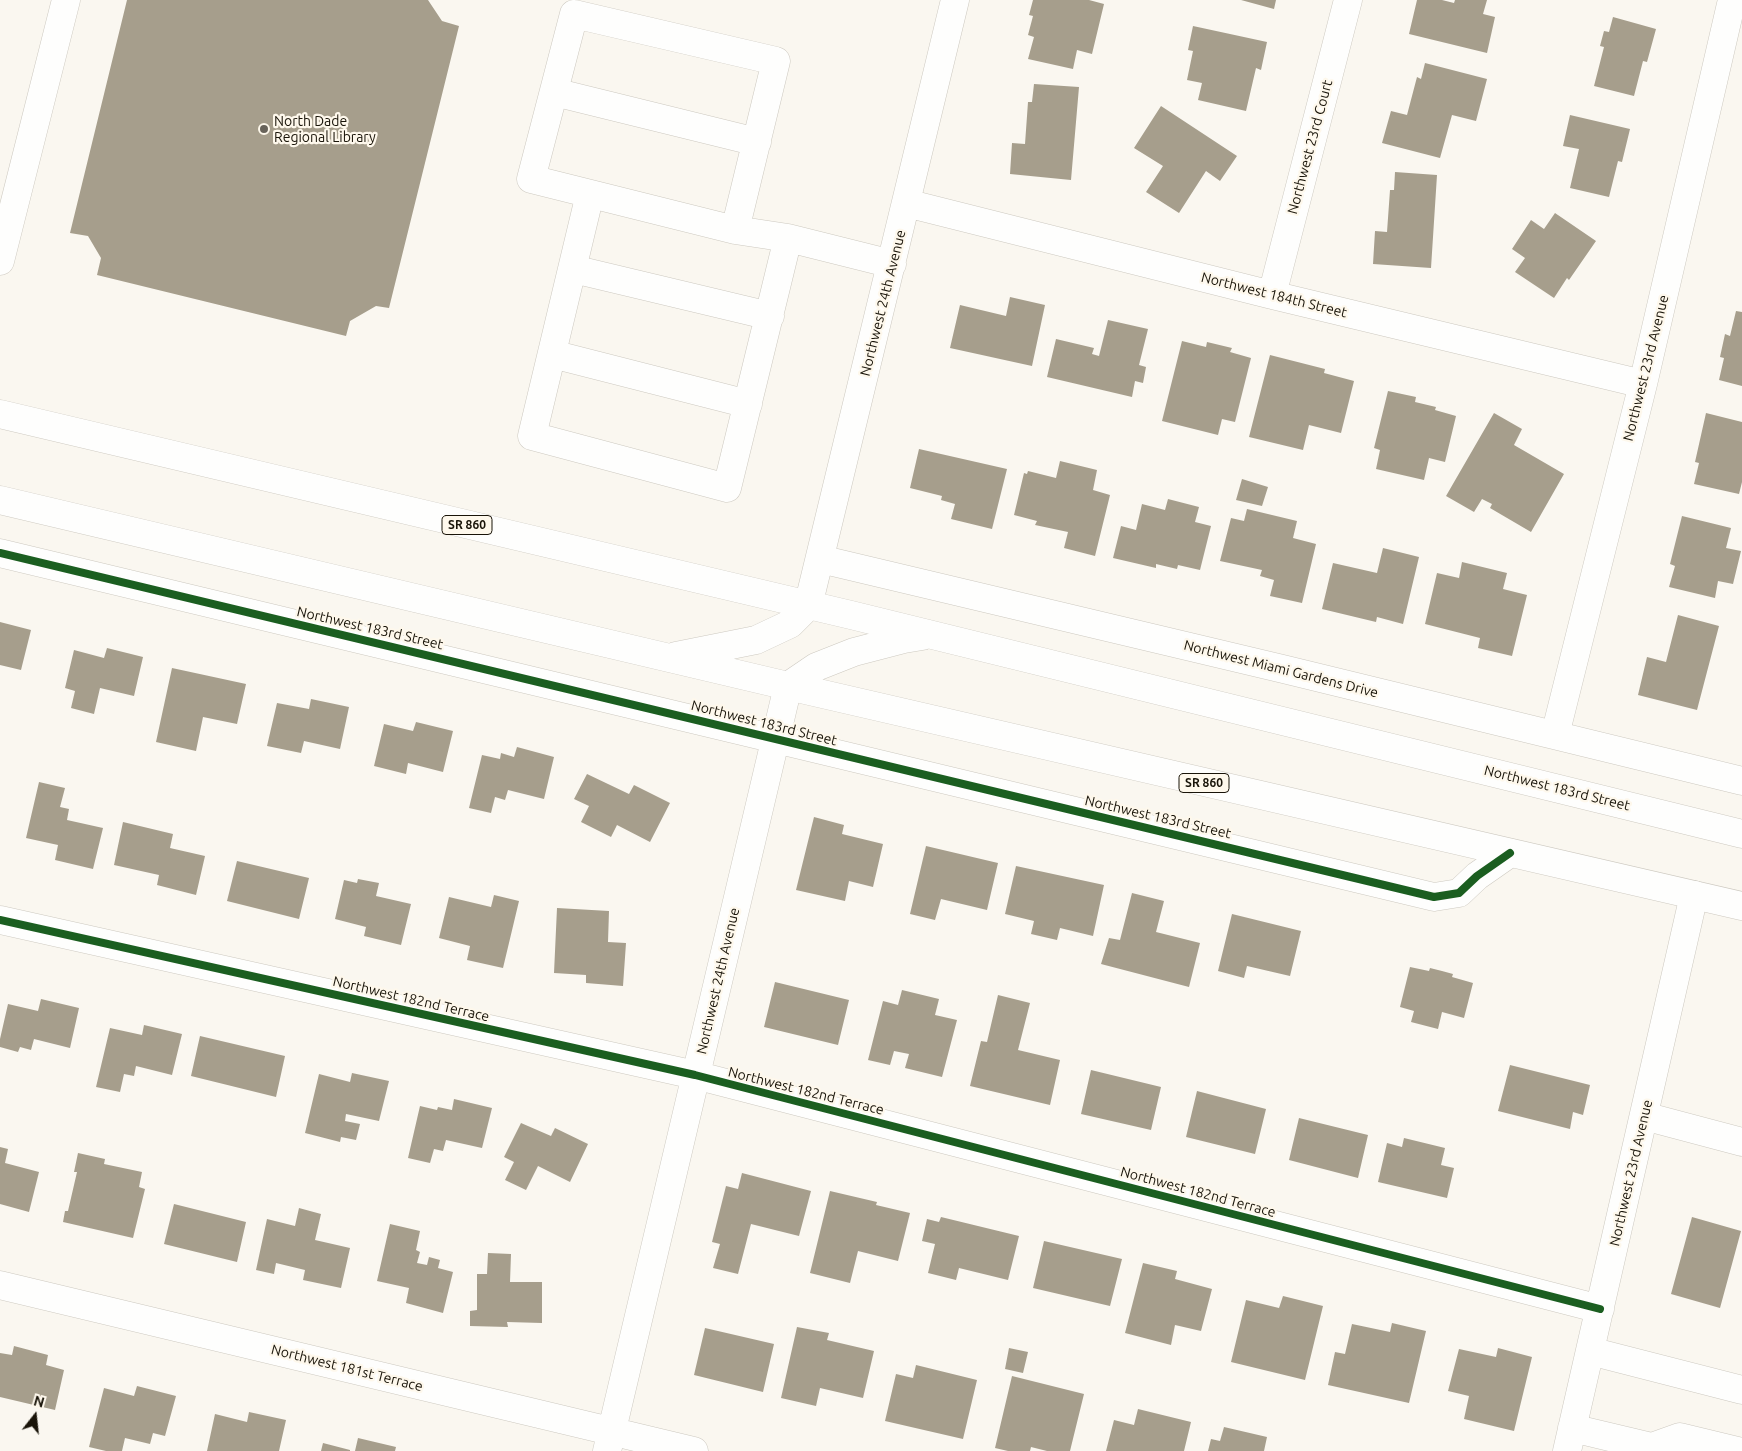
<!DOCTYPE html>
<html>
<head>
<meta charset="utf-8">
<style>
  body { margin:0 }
  #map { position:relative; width:1742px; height:1451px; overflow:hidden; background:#faf7f0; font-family:Ubuntu,sans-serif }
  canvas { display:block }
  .north { position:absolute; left:10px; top:1391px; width:50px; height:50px; -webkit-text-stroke:4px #fef8ec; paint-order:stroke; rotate:16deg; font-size:14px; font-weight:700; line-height:20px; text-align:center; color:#191409 }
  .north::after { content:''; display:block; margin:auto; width:18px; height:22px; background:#191409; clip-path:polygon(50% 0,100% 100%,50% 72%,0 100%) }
</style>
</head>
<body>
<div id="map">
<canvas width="1742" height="1451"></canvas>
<div class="north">N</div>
</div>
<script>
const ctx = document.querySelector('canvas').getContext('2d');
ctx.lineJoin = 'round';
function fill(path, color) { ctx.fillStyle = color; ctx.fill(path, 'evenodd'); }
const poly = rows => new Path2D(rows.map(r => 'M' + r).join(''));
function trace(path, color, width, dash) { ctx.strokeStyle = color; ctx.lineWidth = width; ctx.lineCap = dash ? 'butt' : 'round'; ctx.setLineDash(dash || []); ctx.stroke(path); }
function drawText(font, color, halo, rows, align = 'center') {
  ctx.font = font + ' Ubuntu,sans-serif'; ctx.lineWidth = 4.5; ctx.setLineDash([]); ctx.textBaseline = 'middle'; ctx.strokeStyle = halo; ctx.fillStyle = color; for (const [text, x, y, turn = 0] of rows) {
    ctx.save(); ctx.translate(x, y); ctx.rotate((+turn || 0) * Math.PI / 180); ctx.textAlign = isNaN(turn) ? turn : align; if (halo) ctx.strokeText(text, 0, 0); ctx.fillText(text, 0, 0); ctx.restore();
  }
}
fill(poly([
  [127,0,428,0,442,21,459,26,389,308,376,306,350,321,346,336,97,275,101,258,88,236,70,233],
  [1033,0,1089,0,1104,4,1092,54,1077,50,1073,69,1028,59,1034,37,1028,35,1033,16,1029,15],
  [1241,0,1276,0,1274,9],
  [1417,0,1442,0,1454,3,1455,0,1487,0,1483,14,1495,17,1487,53,1409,34],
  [1613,17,1656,29,1647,62,1643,61,1634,96,1594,86,1604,47,1600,46,1604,31,1609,32],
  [1193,26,1267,42,1261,70,1256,68,1246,111,1198,100,1202,83,1187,80,1193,51,1188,50],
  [1425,63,1487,79,1476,121,1452,115,1440,158,1382,143,1391,111,1407,115,1417,77,1421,79],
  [1034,84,1079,87,1071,180,1010,174,1012,143,1025,144,1028,102,1032,102],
  [1161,106,1237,156,1220,181,1206,171,1179,213,1146,192,1163,166,1134,148],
  [1570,115,1630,129,1622,162,1618,161,1609,197,1570,188,1579,149,1563,146],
  [1395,172,1437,175,1431,268,1373,264,1375,231,1387,232,1390,190,1394,190],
  [1555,213,1596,241,1569,280,1567,278,1554,298,1515,272,1525,258,1512,249,1531,220,1544,229],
  [1010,297,1045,305,1032,366,950,348,960,305,1006,316],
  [1736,311,1742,312,1742,386,1719,380,1724,358,1720,357,1725,334,1730,336],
  [1108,320,1148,329,1139,365,1146,367,1143,383,1135,381,1132,397,1047,377,1056,339,1094,348,1092,354,1099,356],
  [1182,341,1206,347,1207,342,1232,348,1230,352,1251,358,1235,422,1222,419,1218,435,1162,421],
  [1270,355,1325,369,1324,373,1354,381,1341,433,1309,425,1303,450,1249,437],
  [1388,391,1416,397,1415,402,1436,407,1435,410,1456,416,1445,462,1429,458,1424,480,1376,469,1380,450,1374,448],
  [1494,413,1522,429,1514,445,1564,474,1531,532,1490,508,1492,504,1482,499,1474,512,1446,496],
  [1706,413,1742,422,1742,482,1739,494,1694,484,1699,463,1695,462],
  [919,449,1007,469,992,529,951,519,955,504,941,500,942,496,910,488],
  [1060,461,1097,470,1093,490,1110,495,1095,556,1064,548,1068,532,1035,525,1037,521,1014,515,1024,473,1027,474,1028,471,1056,478],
  [1242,479,1268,487,1262,506,1236,500],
  [1168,499,1199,507,1195,522,1211,526,1200,570,1178,565,1177,569,1156,564,1156,568,1113,558,1121,526,1136,530,1142,504,1165,510],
  [1247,509,1297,521,1293,538,1316,544,1302,603,1270,596,1274,580,1260,576,1262,570,1220,561,1231,518,1244,521],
  [1682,516,1731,528,1726,548,1741,551,1733,584,1718,581,1715,598,1669,587,1675,566,1670,564],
  [1383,548,1419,557,1403,624,1377,617,1376,622,1322,609,1333,563,1377,573],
  [1462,562,1507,573,1503,589,1527,595,1512,656,1478,648,1480,638,1425,624,1437,573,1459,578],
  [1678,615,1719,626,1697,710,1638,695,1647,657,1666,662],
  [0,622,31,630,21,670,0,665],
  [107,648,143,657,134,696,100,688,94,714,71,708,75,691,65,688,74,650,104,658],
  [172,668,246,684,237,724,203,717,196,751,156,742],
  [311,699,349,707,340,749,304,741,301,753,267,746,277,703,309,709],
  [416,722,453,731,443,772,408,763,406,774,374,766,384,724,413,731],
  [517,747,554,757,544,799,508,790,505,800,495,797,491,813,469,808,482,755,500,759,501,753,514,757],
  [587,774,629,794,634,785,670,803,650,842,617,825,611,837,581,822,589,806,574,799],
  [39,782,65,788,60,807,69,809,67,820,103,828,93,869,55,860,58,845,26,838],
  [814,817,844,825,842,834,883,844,873,887,849,881,845,901,796,890],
  [123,822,173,834,170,848,205,856,196,895,157,885,159,875,114,865],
  [926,846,998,863,987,910,941,899,935,920,910,914],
  [237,861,309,878,299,919,227,901],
  [1016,866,1104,885,1093,936,1060,928,1057,940,1031,934,1034,921,1005,914],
  [358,879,379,883,376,896,411,904,401,945,364,936,366,927,335,919,344,880,357,883],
  [1132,893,1164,901,1156,932,1200,943,1189,987,1101,964,1109,938,1120,940],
  [494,895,519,901,503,968,467,960,470,946,439,938,449,897,491,907],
  [557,908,609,911,608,942,626,943,623,986,586,983,586,975,554,973],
  [1232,914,1301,931,1290,976,1247,966,1244,978,1218,971],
  [1410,967,1429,971,1430,968,1442,971,1453,974,1452,977,1473,983,1464,1018,1442,1012,1438,1029,1411,1022,1414,1011,1400,1007],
  [775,982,849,1000,838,1045,764,1027],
  [902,990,939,999,935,1015,957,1020,942,1077,905,1068,909,1054,894,1051,890,1065,868,1060,883,1001,898,1005],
  [998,995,1030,1003,1018,1050,1060,1060,1050,1105,970,1086,981,1041,987,1042],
  [41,999,79,1008,70,1048,34,1039,31,1050,20,1047,18,1052,0,1047,0,1039,8,1004,38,1011],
  [144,1025,182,1034,172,1075,136,1066,134,1076,124,1074,120,1092,96,1087,110,1028,142,1035],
  [200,1036,285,1056,276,1097,191,1076],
  [1510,1065,1590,1085,1583,1115,1573,1112,1570,1129,1498,1111],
  [1091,1070,1161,1087,1151,1130,1081,1114],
  [352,1073,389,1081,379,1121,346,1114,345,1121,360,1124,356,1140,341,1137,340,1142,305,1133,319,1074,350,1082],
  [1197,1091,1266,1109,1255,1154,1186,1137],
  [454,1099,492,1108,482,1148,446,1140,443,1151,434,1149,430,1163,408,1158,420,1106,437,1110,438,1107,452,1110],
  [1299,1118,1368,1135,1358,1178,1289,1160],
  [521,1123,551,1136,555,1128,588,1144,570,1182,538,1166,526,1190,505,1180,514,1162,504,1157],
  [1404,1138,1445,1148,1441,1165,1454,1168,1447,1198,1378,1182,1387,1143,1402,1147],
  [0,1147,8,1149,5,1163,39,1172,29,1212,0,1204],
  [78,1153,105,1159,104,1164,142,1172,139,1187,145,1189,133,1238,63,1222,65,1211,68,1211,77,1172,74,1172],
  [742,1173,811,1191,799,1236,751,1224,738,1274,713,1268,720,1244,712,1242,726,1186,738,1189],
  [830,1191,877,1202,876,1205,910,1213,898,1261,858,1251,850,1283,810,1273],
  [174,1204,246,1222,237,1262,164,1244],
  [299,1208,321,1214,315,1240,350,1248,341,1288,303,1280,305,1270,276,1263,274,1274,256,1270,267,1219,295,1226],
  [941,1217,1019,1236,1008,1280,959,1268,956,1280,928,1273,935,1244,922,1241,927,1219,939,1222],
  [1692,1217,1741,1231,1720,1308,1671,1294],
  [390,1224,420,1231,416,1250,420,1252,417,1263,427,1265,429,1257,440,1260,438,1268,453,1272,443,1313,406,1303,409,1288,377,1281],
  [1044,1241,1122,1259,1110,1306,1033,1288],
  [488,1253,511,1254,510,1282,542,1282,542,1323,507,1322,508,1327,470,1326,470,1311,477,1310,477,1274,487,1274],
  [1143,1263,1177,1271,1175,1279,1212,1289,1201,1331,1175,1325,1171,1345,1125,1333],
  [1283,1296,1323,1306,1305,1380,1231,1362,1246,1300,1279,1308],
  [1392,1323,1426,1331,1409,1403,1328,1385,1335,1352,1345,1354,1352,1324,1390,1332],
  [797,1327,829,1333,827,1340,874,1351,863,1398,820,1388,816,1406,781,1398],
  [705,1328,774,1344,763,1392,694,1375],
  [14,1346,48,1355,46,1365,64,1370,55,1410,0,1397,0,1353,12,1355],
  [1009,1348,1028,1352,1023,1373,1005,1369],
  [1498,1348,1532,1357,1514,1431,1464,1419,1469,1396,1448,1391,1459,1349,1496,1357],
  [916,1365,977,1380,963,1439,885,1421,896,1374,913,1378],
  [1012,1376,1084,1394,1070,1451,1047,1451,1031,1447,1030,1451,1008,1451,995,1448],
  [137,1386,176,1396,165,1436,153,1433,150,1444,125,1438,122,1451,106,1451,89,1447,104,1388,134,1396],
  [1138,1409,1191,1422,1184,1451,1106,1451,1114,1420,1134,1425],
  [249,1412,286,1420,279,1451,207,1451,215,1414,247,1422],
  [1224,1427,1267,1437,1264,1451,1208,1451,1211,1439,1220,1441],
  [358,1438,396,1447,395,1451,355,1451],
  [323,1443,350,1450,350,1451,321,1451]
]), '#a69e8c');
const minor = poly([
  [554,92,757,142],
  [590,194,532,436,727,488,788,238],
  [906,203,1272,295,1643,384],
  [735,230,776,61,574,14,531,179,735,230,788,238,892,264],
  [0,261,66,0],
  [573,269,770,316],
  [1272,295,1348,0],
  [552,354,748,404],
  [0,553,1434,897,1459,893,1477,876,1510,853],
  [820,559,1283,669,1742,781],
  [808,606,955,0],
  [1555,735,1643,384,1732,0],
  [0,920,695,1075,1600,1309],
  [1644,1116,1742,1142],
  [0,1285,694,1451],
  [1590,1351,1742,1390],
  [1572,1428,1652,1447,1680,1437,1738,1451],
  [607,1451,788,686],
  [1567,1451,1694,895]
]);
const major = poly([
  [0,414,851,615,1742,834],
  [0,500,788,686,1742,906],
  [676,656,756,640,790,624,808,606],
  [788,686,816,667,854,652,904,639,922,636]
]);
trace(minor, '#cdc9c0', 29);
trace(major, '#cdc9c0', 29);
trace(minor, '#fefefd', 28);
trace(major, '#fefefd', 28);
trace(poly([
  [0,553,1434,897,1459,893,1477,876,1510,853],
  [0,920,695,1075,1600,1309]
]), '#1b5e20', 8);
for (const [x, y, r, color] of [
  [264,129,5,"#68635a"]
]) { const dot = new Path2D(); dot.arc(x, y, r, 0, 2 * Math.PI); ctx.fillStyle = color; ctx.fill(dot); trace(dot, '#fef8ec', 2); }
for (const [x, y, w] of [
  [467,525,50],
  [1204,783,50]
]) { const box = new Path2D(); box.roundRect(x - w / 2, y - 9.5, w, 19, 4); ctx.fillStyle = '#fef8ec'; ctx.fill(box); trace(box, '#191409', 1); }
drawText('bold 12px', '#191409', null, [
  ["SR 860",467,525],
  ["SR 860",1204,783]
]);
drawText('14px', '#191409', '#fef8ec', [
  ["North Dade",274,121],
  ["Regional Library",274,137]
], 'left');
drawText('14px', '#191409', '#fef8ec', [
  ["Northwest 23rd Court",1310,147,-75],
  ["Northwest 184th Street",1274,295,14],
  ["Northwest 24th Avenue",883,303,-76],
  ["Northwest 23rd Avenue",1646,368,-76],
  ["Northwest 183rd Street",370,628,13],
  ["Northwest Miami Gardens Drive",1281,669,14],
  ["Northwest 183rd Street",764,723,14],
  ["Northwest 183rd Street",1557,788,14],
  ["Northwest 183rd Street",1158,817,13],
  ["Northwest 24th Avenue",718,981,-77],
  ["Northwest 182nd Terrace",411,999,13],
  ["Northwest 182nd Terrace",806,1091,14],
  ["Northwest 23rd Avenue",1631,1173,-77],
  ["Northwest 182nd Terrace",1198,1192,15],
  ["Northwest 181st Terrace",347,1368,14]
]);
</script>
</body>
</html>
